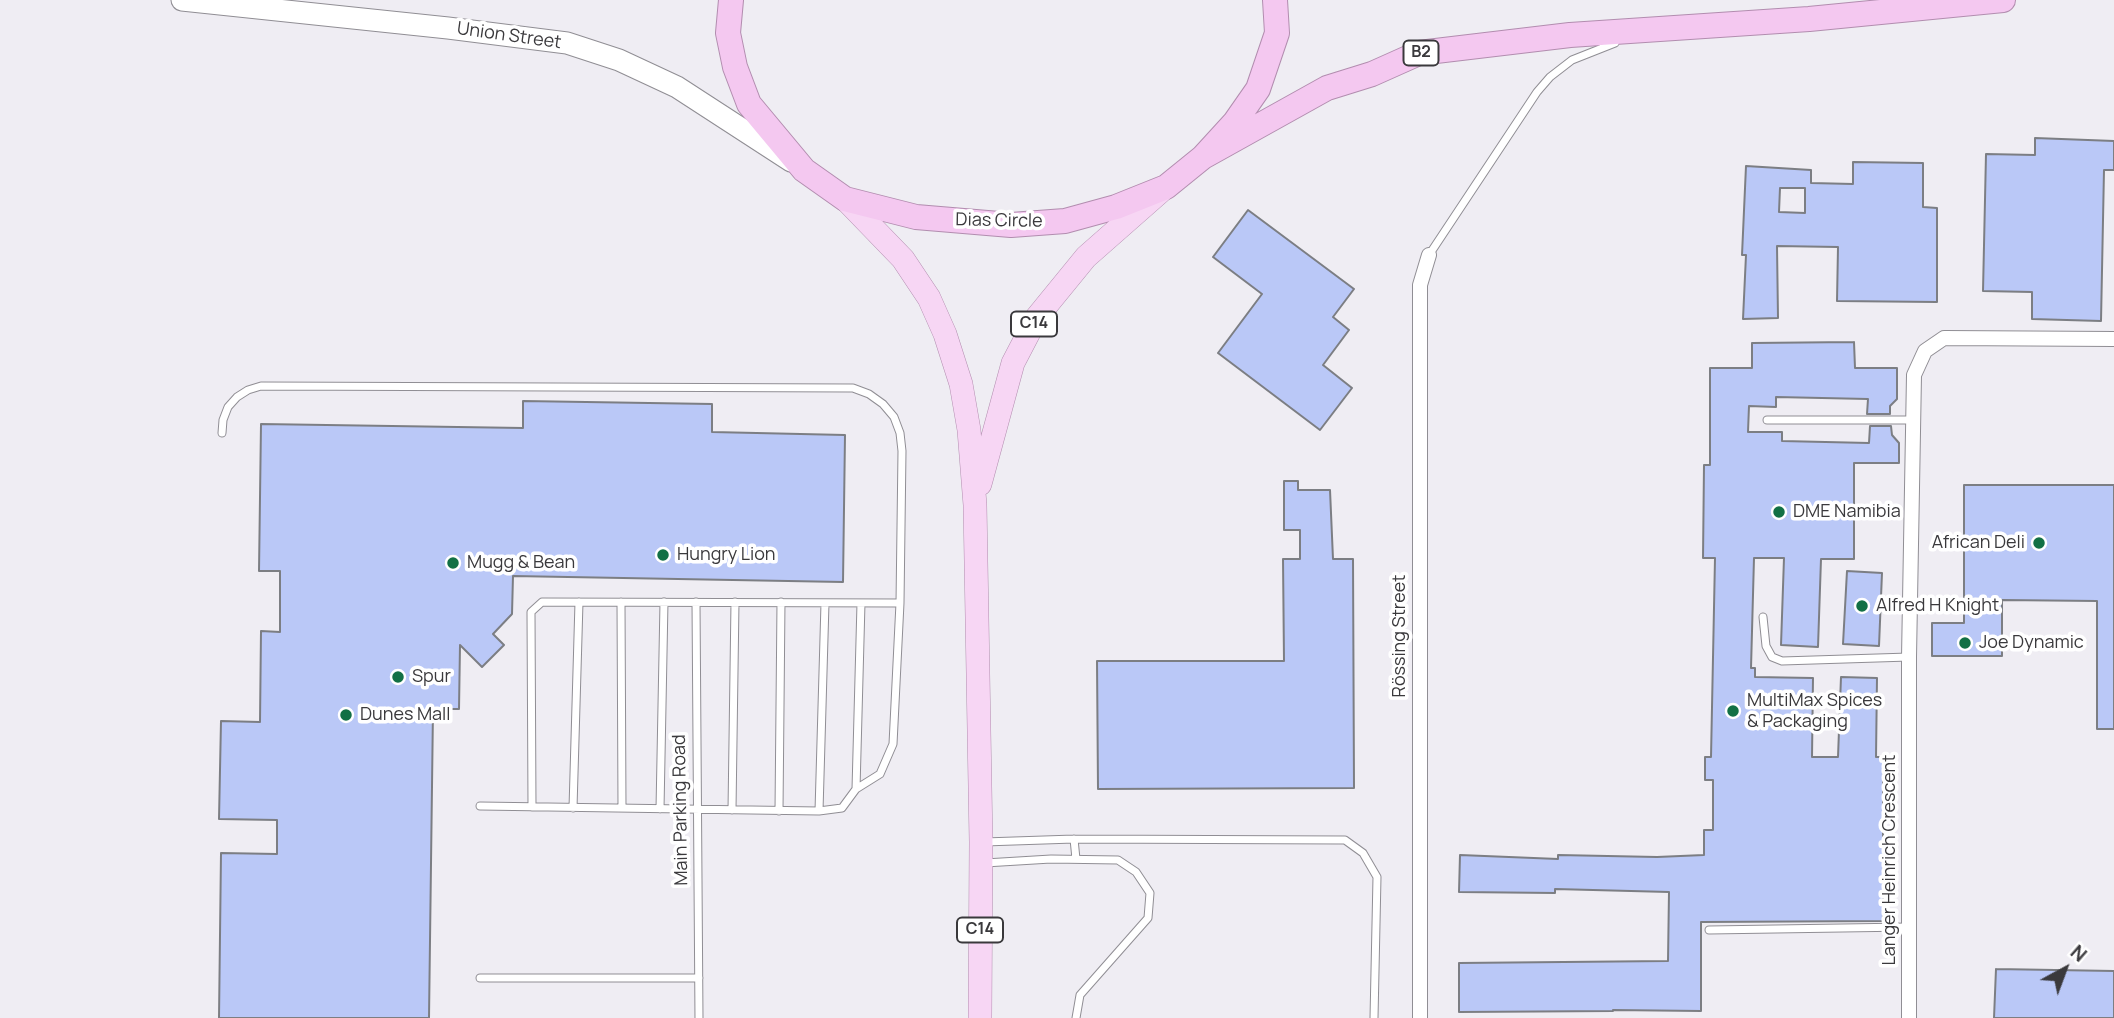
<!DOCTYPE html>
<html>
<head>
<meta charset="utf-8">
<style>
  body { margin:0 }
  #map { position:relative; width:2114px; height:1018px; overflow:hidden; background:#efedf3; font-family:Manrope,sans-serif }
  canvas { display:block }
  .north { position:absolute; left:2030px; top:934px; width:70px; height:70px; -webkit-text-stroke:5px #fff; paint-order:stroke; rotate:41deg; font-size:19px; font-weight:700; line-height:28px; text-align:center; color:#3a393c }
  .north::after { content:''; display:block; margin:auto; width:24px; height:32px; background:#3a393c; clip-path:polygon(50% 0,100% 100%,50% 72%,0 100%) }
</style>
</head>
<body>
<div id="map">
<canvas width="2114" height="1018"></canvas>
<div class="north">N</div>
</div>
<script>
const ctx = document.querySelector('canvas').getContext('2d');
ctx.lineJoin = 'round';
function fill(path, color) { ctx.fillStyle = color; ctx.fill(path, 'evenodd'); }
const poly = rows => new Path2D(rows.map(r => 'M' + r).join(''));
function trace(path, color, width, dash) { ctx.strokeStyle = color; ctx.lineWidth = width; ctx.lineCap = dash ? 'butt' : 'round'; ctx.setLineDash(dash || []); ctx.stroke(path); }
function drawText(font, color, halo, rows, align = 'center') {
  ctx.font = font + ' Manrope,sans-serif'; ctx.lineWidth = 7; ctx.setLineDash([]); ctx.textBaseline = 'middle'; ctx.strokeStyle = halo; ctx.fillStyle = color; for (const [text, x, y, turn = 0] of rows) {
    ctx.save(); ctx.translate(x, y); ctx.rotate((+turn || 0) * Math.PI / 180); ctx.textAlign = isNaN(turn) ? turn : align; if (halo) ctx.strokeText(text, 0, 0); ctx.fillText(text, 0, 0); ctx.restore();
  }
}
const building = poly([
  [2035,138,2114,141,2114,170,2104,170,2101,321,2032,319,2032,292,1983,291,1986,154,2035,155,2035,138],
  [1853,162,1923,163,1923,207,1937,208,1937,302,1837,301,1838,247,1777,246,1778,318,1743,319,1746,255,1742,255,1746,166,1811,170,1811,183,1853,184,1853,162],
  [1780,188,1805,188,1805,213,1779,212,1780,188],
  [1248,210,1354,289,1333,317,1349,330,1323,365,1352,388,1320,430,1218,353,1262,294,1213,257,1248,210],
  [1854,342,1855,368,1897,368,1897,399,1890,406,1890,414,1867,414,1868,399,1776,397,1776,407,1749,406,1748,432,1782,432,1782,441,1869,443,1870,426,1891,426,1892,435,1899,443,1899,463,1854,463,1854,559,1821,559,1818,647,1781,645,1784,558,1754,558,1751,668,1755,668,1755,677,1813,678,1812,757,1838,757,1841,677,1877,678,1876,757,1883,757,1883,921,1701,922,1701,1011,1613,1010,1613,1011,1459,1012,1459,963,1668,961,1669,892,1555,889,1555,893,1459,892,1460,855,1558,859,1558,855,1657,857,1704,855,1704,830,1713,830,1713,780,1705,780,1705,757,1711,757,1715,558,1703,558,1704,465,1710,465,1710,368,1752,368,1752,343,1854,342],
  [523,401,712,404,712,432,845,435,843,582,513,576,512,614,493,634,504,645,482,667,460,645,459,709,433,709,429,1018,219,1018,221,853,277,854,277,820,219,819,221,721,260,722,261,631,280,632,280,571,259,571,261,424,523,428,523,401],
  [1284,481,1298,481,1298,490,1330,490,1333,559,1353,559,1354,788,1098,789,1097,661,1284,661,1283,559,1300,559,1300,530,1284,530,1284,481],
  [1964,485,2114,485,2114,729,2097,729,2097,601,2002,600,2002,656,1932,656,1932,623,1964,623,1964,485],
  [1847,571,1882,573,1879,646,1843,644,1847,571],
  [1996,969,2114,971,2114,1018,1994,1018,1996,969]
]);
fill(building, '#bac8f7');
trace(building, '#7c7e83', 2);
const service = poly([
  [1429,255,1537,92,1550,77,1572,60,1615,43],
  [1767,420,1913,420],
  [222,433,223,420,228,407,237,397,248,390,261,386,853,388,869,394,883,404,894,417,900,433,902,451,900,603,893,744,880,774,856,789,842,808,819,811,480,806],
  [621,602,622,808],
  [696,602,699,1018],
  [1763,617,1766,646,1772,657,1782,661,1909,657],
  [856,789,861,603],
  [532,807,531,612,542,602,900,603],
  [573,808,579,602],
  [660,809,664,602],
  [732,810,735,602],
  [779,811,781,602],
  [819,811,825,603],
  [1074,839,1076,859],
  [984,842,1074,839,1345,840,1363,853,1377,877,1374,1018],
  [985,863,1051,859,1118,860,1136,872,1150,893,1148,918,1080,995,1076,1018],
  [1709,930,1909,927],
  [480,978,699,978]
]);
const minor = poly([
  [1420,1018,1420,285,1429,255],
  [1909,1018,1909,657,1914,375,1925,351,1944,338,2114,339]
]);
const secondary = poly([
  [182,0,448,28,567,43,619,60,677,87,791,161]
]);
const primary = poly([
  [845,199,903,259,929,298,945,334,961,384,969,430,975,505,981,842,980,1018],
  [980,484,1013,363,1037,317,1086,257,1161,191]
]);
const trunk = poly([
  [731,0,728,33,735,67,749,104,804,170,845,199,916,217,1011,225,1065,221,1116,207,1166,187,1203,157,1235,122,1258,89,1277,33,1275,0],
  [1203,157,1327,88,1372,74,1419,53,1570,35,1809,19,2003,0]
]);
trace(service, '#908e94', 9);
trace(minor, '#908e94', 16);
trace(secondary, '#908e94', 23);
trace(primary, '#b28daf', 24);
trace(trunk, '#b28daf', 26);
trace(service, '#fff', 7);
trace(minor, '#fff', 14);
trace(secondary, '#fff', 21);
trace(primary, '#f7d6f4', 23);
trace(trunk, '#f4c8f0', 24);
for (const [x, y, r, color] of [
  [1779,512,7,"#127045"],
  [2039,543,7,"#127045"],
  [663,555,7,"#127045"],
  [453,563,7,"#127045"],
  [1862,606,7,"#127045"],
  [1965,643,7,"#127045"],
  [398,677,7,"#127045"],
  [1733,711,7,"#127045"],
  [346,715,7,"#127045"]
]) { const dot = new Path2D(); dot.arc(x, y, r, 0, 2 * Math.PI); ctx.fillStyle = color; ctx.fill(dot); trace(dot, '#fff', 2.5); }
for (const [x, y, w] of [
  [1421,53,35],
  [1034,324,46],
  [980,930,46]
]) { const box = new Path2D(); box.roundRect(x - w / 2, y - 12.5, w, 25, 5); ctx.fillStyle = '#fff'; ctx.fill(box); trace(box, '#3a393c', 2); }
drawText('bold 16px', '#3a393c', null, [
  ["B2",1421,53],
  ["C14",1034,324],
  ["C14",980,930]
]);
drawText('18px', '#3a393c', '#fff', [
  ["Union Street",509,36,8],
  ["Dias Circle",999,221,1],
  ["Rössing Street",1400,636,-90],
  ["Main Parking Road",681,810,-91],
  ["Langer Heinrich Crescent",1890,860,-90]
]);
drawText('18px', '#3a393c', '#fff', [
  ["DME Namibia",1793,512],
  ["African Deli",2025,543,"right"],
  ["Hungry Lion",677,555],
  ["Mugg & Bean",467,563],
  ["Alfred H Knight",1876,606],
  ["Joe Dynamic",1979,643],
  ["Spur",412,677],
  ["MultiMax Spices",1747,701],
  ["& Packaging",1747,722],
  ["Dunes Mall",360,715]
], 'left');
</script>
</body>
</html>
